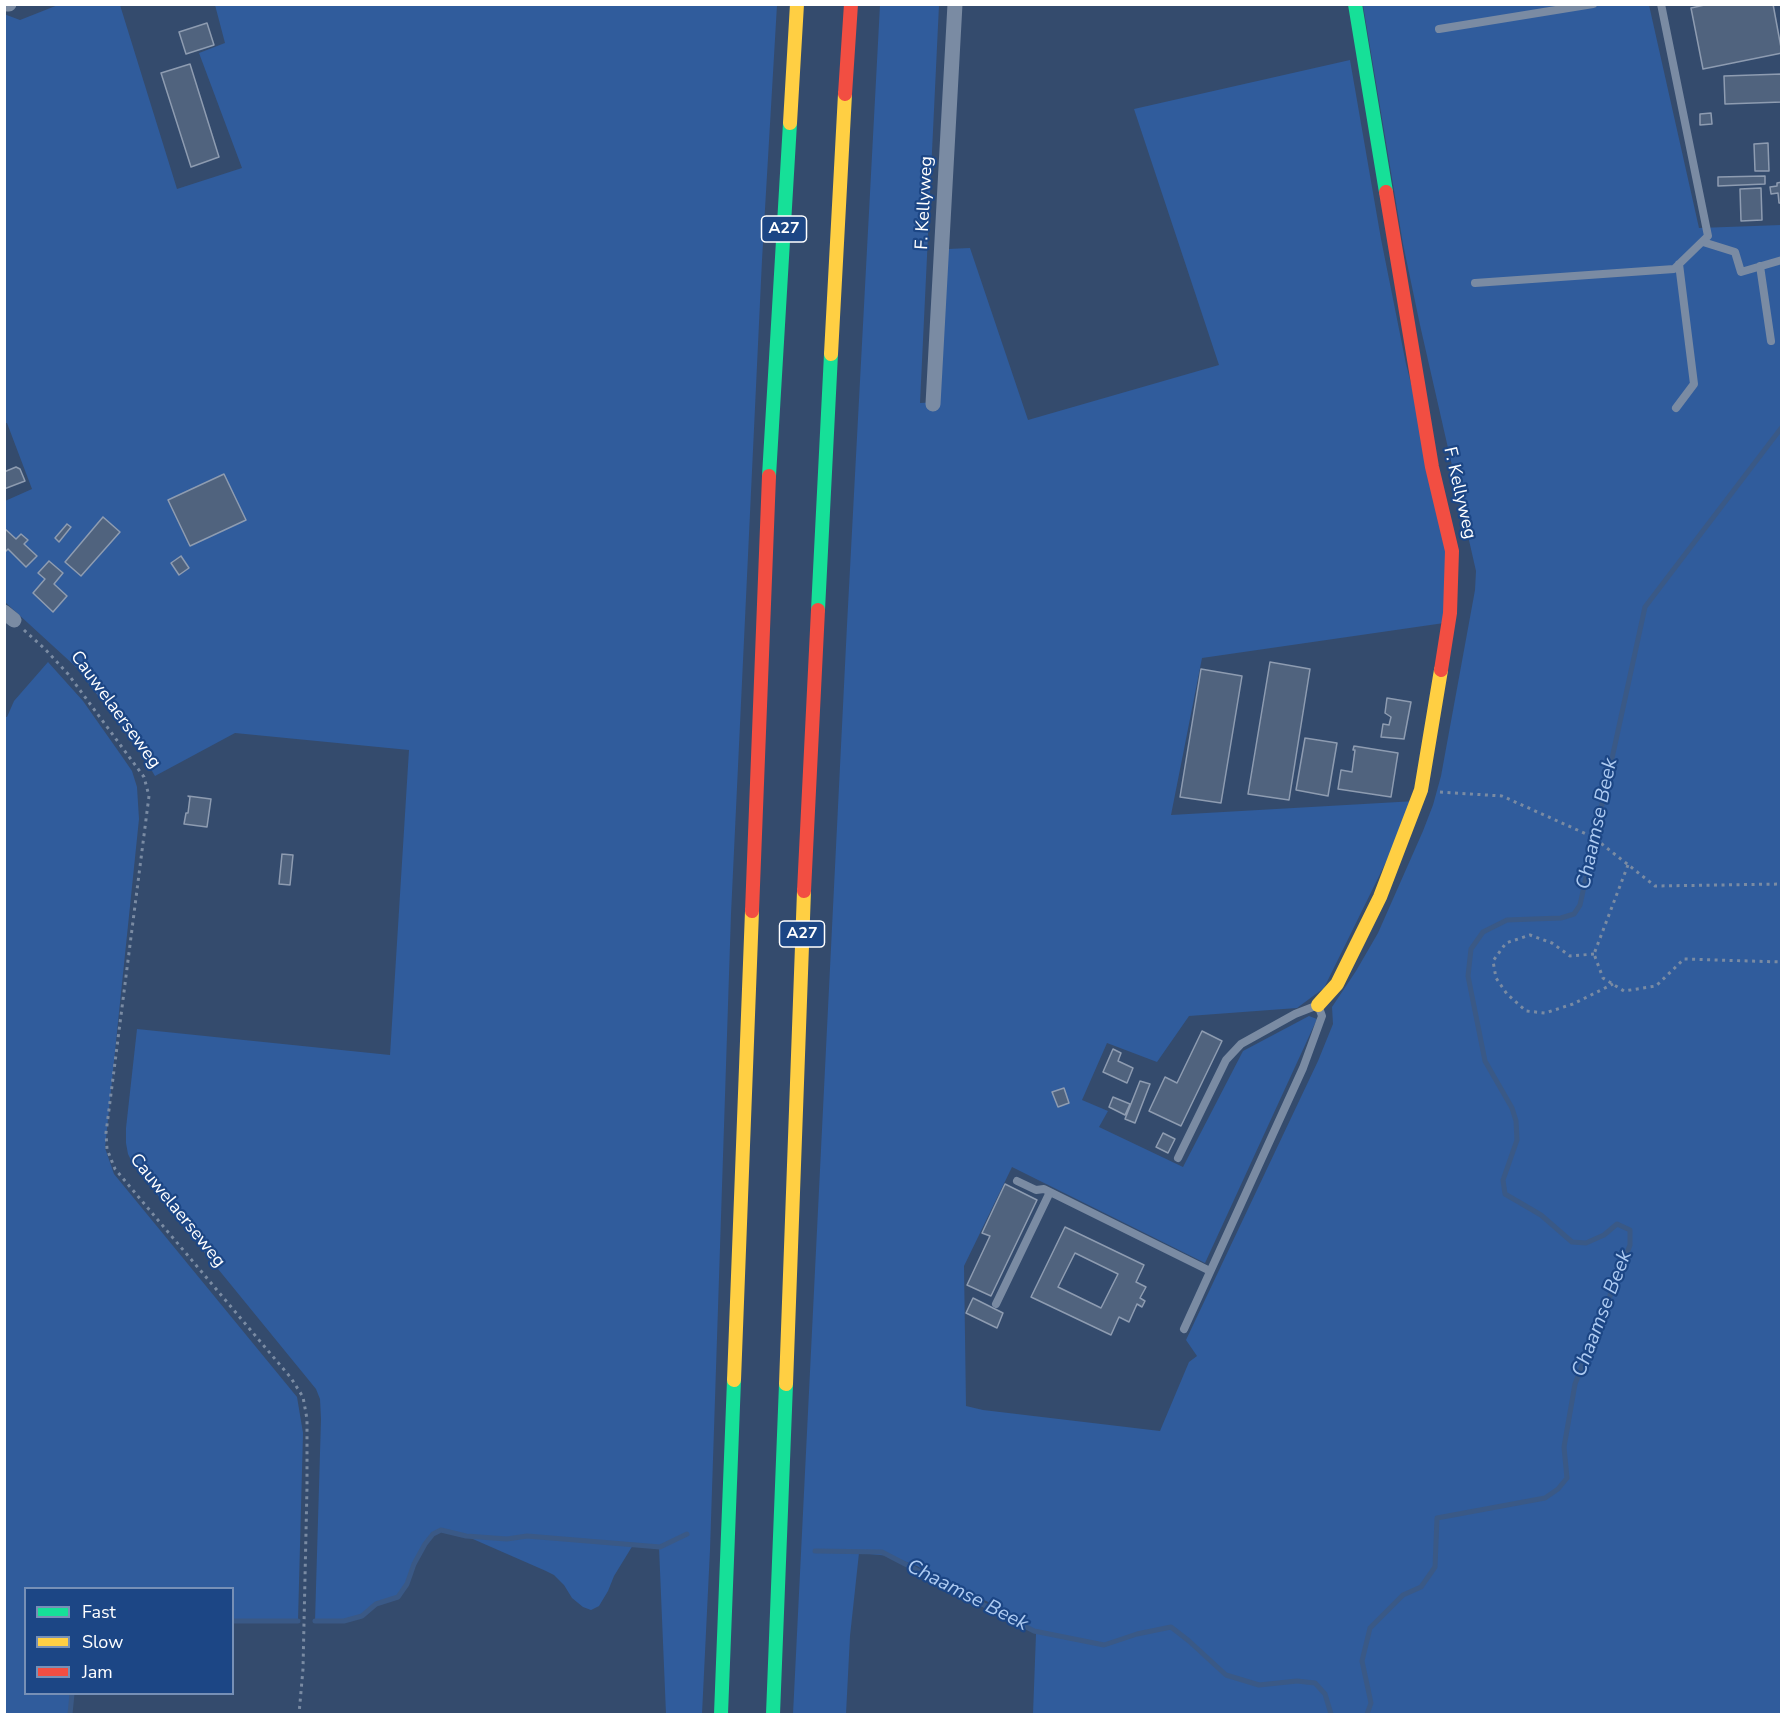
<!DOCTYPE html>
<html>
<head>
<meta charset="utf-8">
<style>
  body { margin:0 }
  #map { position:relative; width:1786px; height:1719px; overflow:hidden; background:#344b6d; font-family:"Nunito Sans",sans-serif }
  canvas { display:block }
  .frame { position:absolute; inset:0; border:6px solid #fff; pointer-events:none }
  .legend { position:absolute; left:24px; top:1587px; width:210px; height:108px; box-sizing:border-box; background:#1c4685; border:2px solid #7790b6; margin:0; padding:8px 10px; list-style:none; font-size:18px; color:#fff }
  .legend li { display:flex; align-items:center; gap:12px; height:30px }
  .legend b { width:30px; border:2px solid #7790b6 }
</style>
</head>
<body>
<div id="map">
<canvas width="1786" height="1719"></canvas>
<div class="frame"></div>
<ul class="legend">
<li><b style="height:8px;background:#16e098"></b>Fast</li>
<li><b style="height:8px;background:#ffcf43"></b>Slow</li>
<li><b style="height:8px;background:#f24e42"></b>Jam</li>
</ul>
</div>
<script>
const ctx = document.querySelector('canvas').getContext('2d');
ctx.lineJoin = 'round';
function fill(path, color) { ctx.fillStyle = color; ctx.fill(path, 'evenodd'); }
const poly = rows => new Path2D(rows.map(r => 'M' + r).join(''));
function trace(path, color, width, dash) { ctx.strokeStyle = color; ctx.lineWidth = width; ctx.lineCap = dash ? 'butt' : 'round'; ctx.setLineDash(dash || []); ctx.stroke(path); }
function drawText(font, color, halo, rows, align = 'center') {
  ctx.font = font + ' "Nunito Sans",sans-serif'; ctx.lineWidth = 4.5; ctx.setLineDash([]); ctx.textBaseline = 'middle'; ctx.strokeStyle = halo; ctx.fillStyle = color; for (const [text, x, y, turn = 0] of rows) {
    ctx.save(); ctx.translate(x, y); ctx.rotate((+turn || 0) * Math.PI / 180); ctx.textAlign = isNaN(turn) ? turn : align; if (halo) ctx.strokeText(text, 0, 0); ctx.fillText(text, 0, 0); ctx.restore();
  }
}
fill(poly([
  [58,5,120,5,177,189,242,168,199,53,225,43,215,5,777,5,762,260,731,914,710,1550,702,1714,666,1714,659,1547,633,1545,614,1576,608,1591,599,1606,591,1610,583,1607,572,1598,564,1585,554,1575,546,1571,466,1536,441,1531,433,1534,425,1544,414,1564,407,1584,398,1597,376,1604,362,1616,344,1621,315,1621,321,1419,320,1399,316,1389,134,1166,128,1154,126,1143,126,1128,137,1029,390,1055,409,750,235,733,155,776,140,751,76,667,5,602,5,501,32,489,7,423,5,423,4,14,20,20],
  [880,5,939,5,920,403,939,402,948,249,970,248,1028,420,1219,365,1134,109,1350,60,1381,239,1406,364,1456,559,1451,622,1202,658,1171,815,1416,801,1324,988,1297,1008,1189,1016,1157,1062,1107,1043,1082,1100,1108,1111,1099,1127,1183,1167,1243,1051,1309,1016,1317,1019,1205,1263,1012,1167,964,1266,966,1406,983,1410,1160,1431,1189,1362,1197,1356,1186,1340,1318,1061,1333,1024,1332,1007,1356,971,1378,933,1423,831,1433,805,1441,776,1475,590,1476,571,1420,325,1403,244,1363,5,1649,5,1699,228,1781,225,1781,1714,1033,1714,1036,1634,1011,1622,1007,1614,1010,1612,971,1594,959,1591,917,1566,890,1556,859,1553,850,1636,846,1714,793,1714,847,625],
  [48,662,83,701,121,755,132,771,137,787,139,819,105,1148,114,1174,297,1397,303,1433,298,1621,233,1621,232,1588,26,1588,26,1694,72,1694,70,1714,5,1714,4,717,7,717,14,701]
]), '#305c9c');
trace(poly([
  [815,1551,882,1552,1034,1631,1104,1645,1137,1634,1171,1627,1189,1641,1226,1675,1259,1685,1297,1681,1315,1683,1325,1694,1331,1714],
  [232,1621,298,1621],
  [315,1621,344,1621,362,1616,376,1604,398,1597,407,1584,414,1564,425,1544,433,1534,441,1530,466,1536,507,1539,527,1536,660,1547,687,1534],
  [70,1714,72,1694],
  [1367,1714,1371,1703,1362,1661,1370,1628,1403,1595,1421,1587,1435,1567,1437,1518,1545,1498,1558,1489,1567,1478,1564,1447,1575,1384,1630,1245,1630,1230,1617,1224,1604,1235,1586,1243,1572,1242,1541,1215,1505,1194,1503,1180,1517,1140,1516,1121,1512,1108,1485,1061,1468,976,1471,949,1483,932,1507,920,1561,918,1574,914,1580,905,1645,607,1782,427]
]), '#3a5986', 5);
const building = poly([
  [1709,4,1773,4,1782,53,1703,69,1691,8,1709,4],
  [207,23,214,45,186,54,179,32,207,23],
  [190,64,219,157,191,167,161,73,190,64],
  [1782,74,1782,102,1725,104,1724,76,1782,74],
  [1711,113,1712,124,1700,125,1700,114,1711,113],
  [1768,143,1769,171,1755,171,1754,144,1768,143],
  [1765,176,1765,184,1718,186,1718,177,1765,176],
  [1782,182,1782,203,1779,203,1778,193,1771,194,1770,187,1777,186,1777,183,1782,182],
  [1761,188,1762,220,1741,221,1740,189,1761,188],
  [16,467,20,469,25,481,4,489,4,472,16,467],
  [224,474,246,520,190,546,168,500,224,474],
  [103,517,120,532,81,576,65,562,103,517],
  [67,524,71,527,59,542,55,538,67,524],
  [4,528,16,539,21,534,28,540,24,544,37,556,26,567,8,549,4,553,4,528],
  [181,556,189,568,179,575,171,563,181,556],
  [49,561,63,573,54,584,67,596,53,612,33,593,45,579,38,573,49,561],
  [1270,662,1310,669,1289,800,1248,794,1270,662],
  [1201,669,1242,676,1221,803,1180,797,1201,669],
  [1387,698,1411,702,1404,739,1381,737,1383,724,1389,725,1391,717,1385,713,1387,698],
  [1305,738,1337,743,1328,796,1296,790,1305,738],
  [1354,746,1398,753,1391,797,1338,789,1341,770,1352,772,1355,750,1353,750,1354,746],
  [188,796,211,799,207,827,184,824,186,813,188,813,190,797,188,796],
  [282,854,293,855,290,885,279,884,282,854],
  [1202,1031,1222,1041,1181,1126,1149,1111,1165,1077,1177,1083,1202,1031],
  [1113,1049,1121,1053,1118,1061,1133,1068,1127,1083,1103,1072,1113,1049],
  [1140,1081,1150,1084,1135,1123,1125,1119,1140,1081],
  [1064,1088,1069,1103,1058,1107,1052,1092,1064,1088],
  [1113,1097,1130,1104,1125,1115,1109,1107,1113,1097],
  [1163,1133,1175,1139,1168,1153,1156,1147,1163,1133],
  [1005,1184,1037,1200,991,1296,967,1285,990,1236,982,1233,1005,1184],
  [1065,1227,1144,1265,1136,1282,1146,1287,1140,1298,1145,1301,1142,1307,1137,1304,1129,1322,1119,1317,1111,1335,1031,1297,1065,1227],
  [1075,1253,1118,1274,1101,1308,1058,1287,1075,1253],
  [973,1298,1003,1313,997,1328,966,1313,973,1298]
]);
fill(building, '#50637e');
trace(building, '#8e9cb1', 1.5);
trace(poly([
  [24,630,45,649,68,674,144,777,149,796,106,1133,107,1149,115,1169,291,1378,303,1397,307,1419,307,1487,303,1669,299,1714],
  [1440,792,1502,796,1593,837,1655,886,1782,884],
  [1628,865,1594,954,1603,978,1624,991,1656,986,1684,959,1782,962],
  [1594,954,1570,956,1552,943,1530,935,1506,943,1493,961,1496,978,1507,994,1526,1011,1545,1013,1573,1004,1613,984]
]), '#7a8ba3', 3, [3, 4.5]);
trace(poly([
  [1439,29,1593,4],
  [1703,242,1735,252,1741,272,1782,260],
  [1760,266,1771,341],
  [1475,283,1674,269,1708,236,1661,4],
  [1676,408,1694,384,1679,264],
  [1178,1158,1226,1060,1241,1044,1295,1014,1318,1005,1322,1016,1303,1068,1184,1329],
  [1017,1181,1036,1190,1044,1189,1210,1271],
  [996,1304,1050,1192]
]), '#7a8ba3', 8);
trace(poly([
  [7,4,9,4],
  [933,404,955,4],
  [4,612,14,620]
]), '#7a8ba3', 15);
trace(poly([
  [1355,4,1386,192],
  [769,476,790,123],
  [818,610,831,354],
  [721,1714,734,1380],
  [773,1714,786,1384]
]), '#16e098', 14);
trace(poly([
  [790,123,797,4],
  [831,354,845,94],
  [1318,1005,1337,984,1380,897,1421,790,1441,670],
  [734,1380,752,911],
  [786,1384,804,891]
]), '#ffcf43', 14);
trace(poly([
  [845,94,851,4],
  [1386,192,1432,467,1452,551,1450,613,1441,670],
  [804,891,818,610],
  [752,911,769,476]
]), '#f24e42', 14);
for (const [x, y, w] of [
  [784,229,45],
  [802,934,45]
]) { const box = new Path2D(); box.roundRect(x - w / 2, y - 13, w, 26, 4.5); ctx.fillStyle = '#1c4685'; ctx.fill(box); trace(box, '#fff', 1.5); }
drawText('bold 16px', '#fff', null, [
  ["A27",784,229],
  ["A27",802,934]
]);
drawText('18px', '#fff', '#1c4685', [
  ["F. Kellyweg",925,203,-87],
  ["F. Kellyweg",1459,493,77],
  ["Cauwelaerseweg",115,710,54],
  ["Cauwelaerseweg",177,1211,51]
]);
drawText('italic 20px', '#aecbf2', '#1c4685', [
  ["Chaamse Beek",1598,824,-78],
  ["Chaamse Beek",1603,1314,-69],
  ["Chaamse Beek",967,1596,27]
]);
</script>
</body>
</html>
